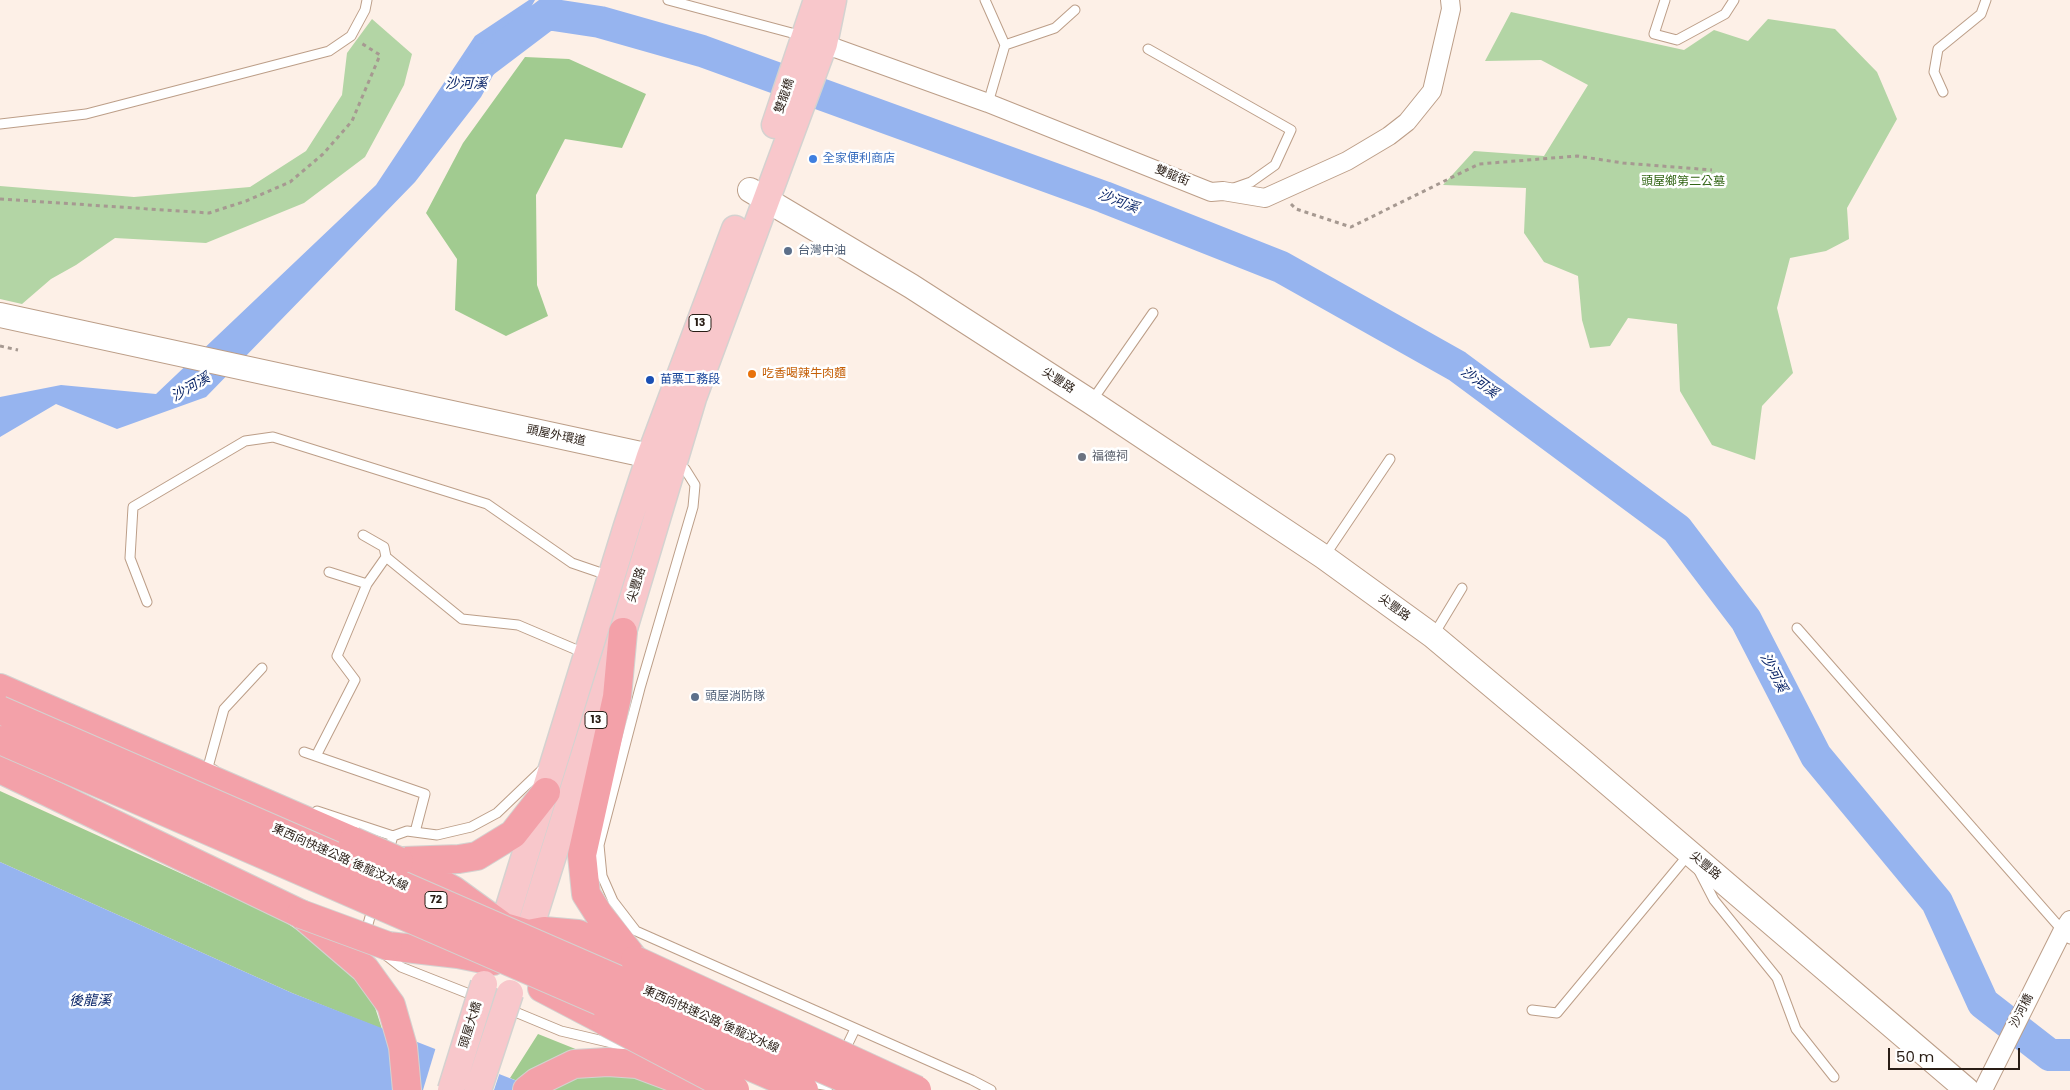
<!DOCTYPE html>
<html>
<head>
<meta charset="utf-8">
<style>
  body { margin:0 }
  #map { position:relative; width:2070px; height:1090px; overflow:hidden; background:#fdf0e7; font-family:Poppins,sans-serif }
  canvas { display:block }
  .scale { position:absolute; left:1888px; top:1048px; width:132px; height:22px; box-sizing:border-box; border:2px solid #291d15; border-top:0; padding-left:6px; font-size:15px; line-height:18px; white-space:nowrap; color:#291d15; -webkit-text-stroke:4px #fff; paint-order:stroke }
</style>
</head>
<body>
<div id="map">
<canvas width="2070" height="1090"></canvas>
<div class="scale">50 m</div>
</div>
<script>
const ctx = document.querySelector('canvas').getContext('2d');
ctx.lineJoin = 'round';
function fill(path, color) { ctx.fillStyle = color; ctx.fill(path, 'evenodd'); }
const poly = rows => new Path2D(rows.map(r => 'M' + r).join(''));
function trace(path, color, width, dash) { ctx.strokeStyle = color; ctx.lineWidth = width; ctx.lineCap = dash ? 'butt' : 'round'; ctx.setLineDash(dash || []); ctx.stroke(path); }
function drawText(font, color, halo, rows, align = 'center') {
  ctx.font = font + ' Poppins,"Noto Sans TC",sans-serif'; ctx.lineWidth = 5; ctx.setLineDash([]); ctx.textBaseline = 'middle'; ctx.strokeStyle = halo; ctx.fillStyle = color; for (const [text, x, y, turn = 0] of rows) {
    ctx.save(); ctx.translate(x, y); ctx.rotate((+turn || 0) * Math.PI / 180); ctx.textAlign = isNaN(turn) ? turn : align; if (halo) ctx.strokeText(text, 0, 0); ctx.fillText(text, 0, 0); ctx.restore();
  }
}
fill(poly([
  [1511,12,1684,50,1714,30,1748,41,1768,19,1835,29,1877,72,1897,119,1847,208,1849,239,1826,251,1790,258,1777,308,1793,373,1762,406,1755,460,1712,445,1680,391,1677,324,1628,318,1610,346,1590,348,1582,320,1578,276,1544,262,1524,233,1526,188,1443,185,1474,151,1544,156,1588,85,1541,60,1485,61],
  [372,19,412,54,404,85,365,157,304,203,206,243,115,238,76,265,51,279,22,304,0,299,0,186,134,197,250,187,306,151,342,95,347,53]
]), '#b3d5a5');
fill(poly([
  [525,57,569,59,646,94,622,148,565,139,536,195,537,285,548,316,506,336,455,310,457,259,426,213,463,143],
  [0,791,281,919,326,950,369,989,382,1029,292,993,0,862],
  [538,1034,678,1090,540,1090,510,1078]
]), '#a1cb90');
fill(poly([
  [529,0,535,0,481,97,415,182,206,397,117,429,56,404,0,437,0,397,61,385,156,394,376,185,475,36],
  [0,862,292,993,540,1090,0,1090]
]), '#96b4ef');
fill(poly([
  [436,1047,500,1072,494,1090,423,1090]
]), '#fdf0e7');
trace(poly([
  [477,67,547,14,600,22,702,51,1104,197,1281,267,1457,366,1677,529,1746,620,1816,756,1937,902,1983,1003,2050,1055,2070,1055]
]), '#96b4ef', 32);
const lane = poly([
  [668,0,803,36],
  [985,0,1005,45,988,103],
  [1665,0,1654,34,1677,40,1725,14,1734,0],
  [1005,45,1055,28,1075,10],
  [1148,49,1291,130,1275,165,1251,182,1231,189],
  [1943,92,1934,72,1938,49,1981,14,1986,0],
  [0,124,86,114,329,51,351,36,365,10,367,0],
  [1091,402,1153,313],
  [676,466,685,469,695,485,693,507,640,688,599,845,602,876,613,901,636,931,972,1080,991,1090],
  [363,535,384,547,386,557],
  [1324,557,1390,459],
  [329,572,367,584,386,557,462,619,518,625,584,653],
  [147,602,130,558,133,507,245,441,273,437,487,504,572,563,610,576],
  [1797,628,2070,939],
  [1433,636,1462,588],
  [304,752,425,794,415,832],
  [316,756,355,680,337,656,367,584],
  [214,770,208,767,224,709,262,668],
  [317,811,393,836,407,831,437,835,471,827,497,813,544,768],
  [388,853,393,836],
  [1699,871,1714,900,1777,978,1796,1029,1834,1077],
  [365,935,373,906],
  [383,953,401,967,477,997],
  [508,1009,561,1031,629,1047],
  [1532,1010,1557,1013,1689,854],
  [844,1052,855,1029],
  [806,1082,829,1086,831,1080]
]);
const street = poly([
  [813,40,988,103,1211,192,1223,191,1265,198,1347,161,1389,136,1407,122,1432,91,1451,9,1450,0],
  [1983,1090,2062,932,2070,920]
]);
const secondary = poly([
  [750,190,911,286,1091,402,1324,557,1433,636,1581,760,1967,1090],
  [0,315,650,456,667,463]
]);
const primary = poly([
  [775,125,817,0],
  [497,946,627,526,650,456,735,229],
  [522,954,623,632,693,398,824,44,833,0]
]);
const highway = poly([
  [623,632,617,697,582,855,586,894,600,916,635,960],
  [0,688,353,841],
  [0,769,301,914,365,969,391,1005,403,1047,407,1090],
  [399,861,453,890,504,927,528,934,544,931,578,934,631,958],
  [403,861,459,859,477,856,513,834,546,792],
  [388,946,458,954,493,961],
  [542,988,605,1021],
  [527,1090,537,1082,574,1064,608,1062,637,1064,707,1090]
]);
trace(lane, '#bc9e88', 11);
trace(street, '#bc9e88', 20);
trace(secondary, '#bc9e88', 26);
trace(primary, '#d4d2d0', 29);
trace(highway, '#d4d2d0', 30);
trace(poly([
  [0,199,209,213,246,201,290,182,323,154,352,121,380,55,361,43],
  [1291,204,1296,209,1351,227,1479,164,1577,156,1623,163,1712,170],
  [0,346,18,350]
]), '#a69991', 3, [4, 4]);
trace(lane, '#fff', 9);
trace(street, '#fff', 18);
trace(secondary, '#fff', 24);
trace(primary, '#f8c7cb', 26);
trace(highway, '#f3a1a9', 28);
const primaryBridge = poly([
  [451,1090,484,984],
  [478,1090,510,993]
]);
const highwayBridge = poly([
  [0,710,871,1090],
  [0,740,804,1090],
  [353,841,399,861],
  [301,914,388,946],
  [635,960,917,1090],
  [606,1022,735,1090]
]);
trace(primaryBridge, '#d4d2d0', 29, []);
trace(highwayBridge, '#d4d2d0', 30, []);
trace(primaryBridge, '#f8c7cb', 26);
trace(highwayBridge, '#f3a1a9', 28);
for (const [x, y, r, color] of [
  [813,159,5,"#3f7fe0"],
  [788,251,5,"#5c6f8a"],
  [752,374,5,"#e8710a"],
  [650,380,5,"#1a4fb4"],
  [1082,457,5,"#6b7280"],
  [695,697,5,"#5c6f8a"]
]) { const dot = new Path2D(); dot.arc(x, y, r, 0, 2 * Math.PI); ctx.fillStyle = color; ctx.fill(dot); trace(dot, '#fff', 2); }
for (const [x, y, w] of [
  [700,323,22],
  [596,720,22],
  [436,900,22]
]) { const box = new Path2D(); box.roundRect(x - w / 2, y - 8.5, w, 17, 4); ctx.fillStyle = '#fff'; ctx.fill(box); trace(box, '#291d15', 1); }
drawText('bold 11px', '#291d15', null, [
  ["13",700,323],
  ["13",596,720],
  ["72",436,900]
]);
drawText('12px', '#291d15', '#fff', [
  ["雙龍橋",785,96,-71],
  ["雙龍街",1172,176,22],
  ["尖豐路",1058,381,33],
  ["頭屋外環道",556,436,12],
  ["尖豐路",637,585,-73],
  ["尖豐路",1394,608,36],
  ["東西向快速公路 後龍汶水線",340,858,24],
  ["尖豐路",1705,866,40],
  ["沙河橋",2022,1011,-63],
  ["東西向快速公路 後龍汶水線",711,1020,24],
  ["頭屋大橋",471,1025,-73]
]);
drawText('12px', '#366cbe', '#fff', [
  ["全家便利商店",823,159]
], 'left');
drawText('12px', '#326515', '#fff', [
  ["頭屋鄉第二公墓",1683,182]
]);
drawText('12px', '#4e5e75', '#fff', [
  ["台灣中油",798,251],
  ["頭屋消防隊",705,697]
], 'left');
drawText('12px', '#c56008', '#fff', [
  ["吃香喝辣牛肉麵",762,374]
], 'left');
drawText('12px', '#164399', '#fff', [
  ["苗栗工務段",660,380]
], 'left');
drawText('12px', '#5b616d', '#fff', [
  ["福德祠",1092,457]
], 'left');
drawText('italic 14px', '#0b2669', '#fff', [
  ["沙河溪",466,84],
  ["沙河溪",1118,202,21],
  ["沙河溪",1479,383,36],
  ["沙河溪",191,388,-30],
  ["沙河溪",1773,673,63],
  ["後龍溪",90,1001]
]);
</script>
</body>
</html>
